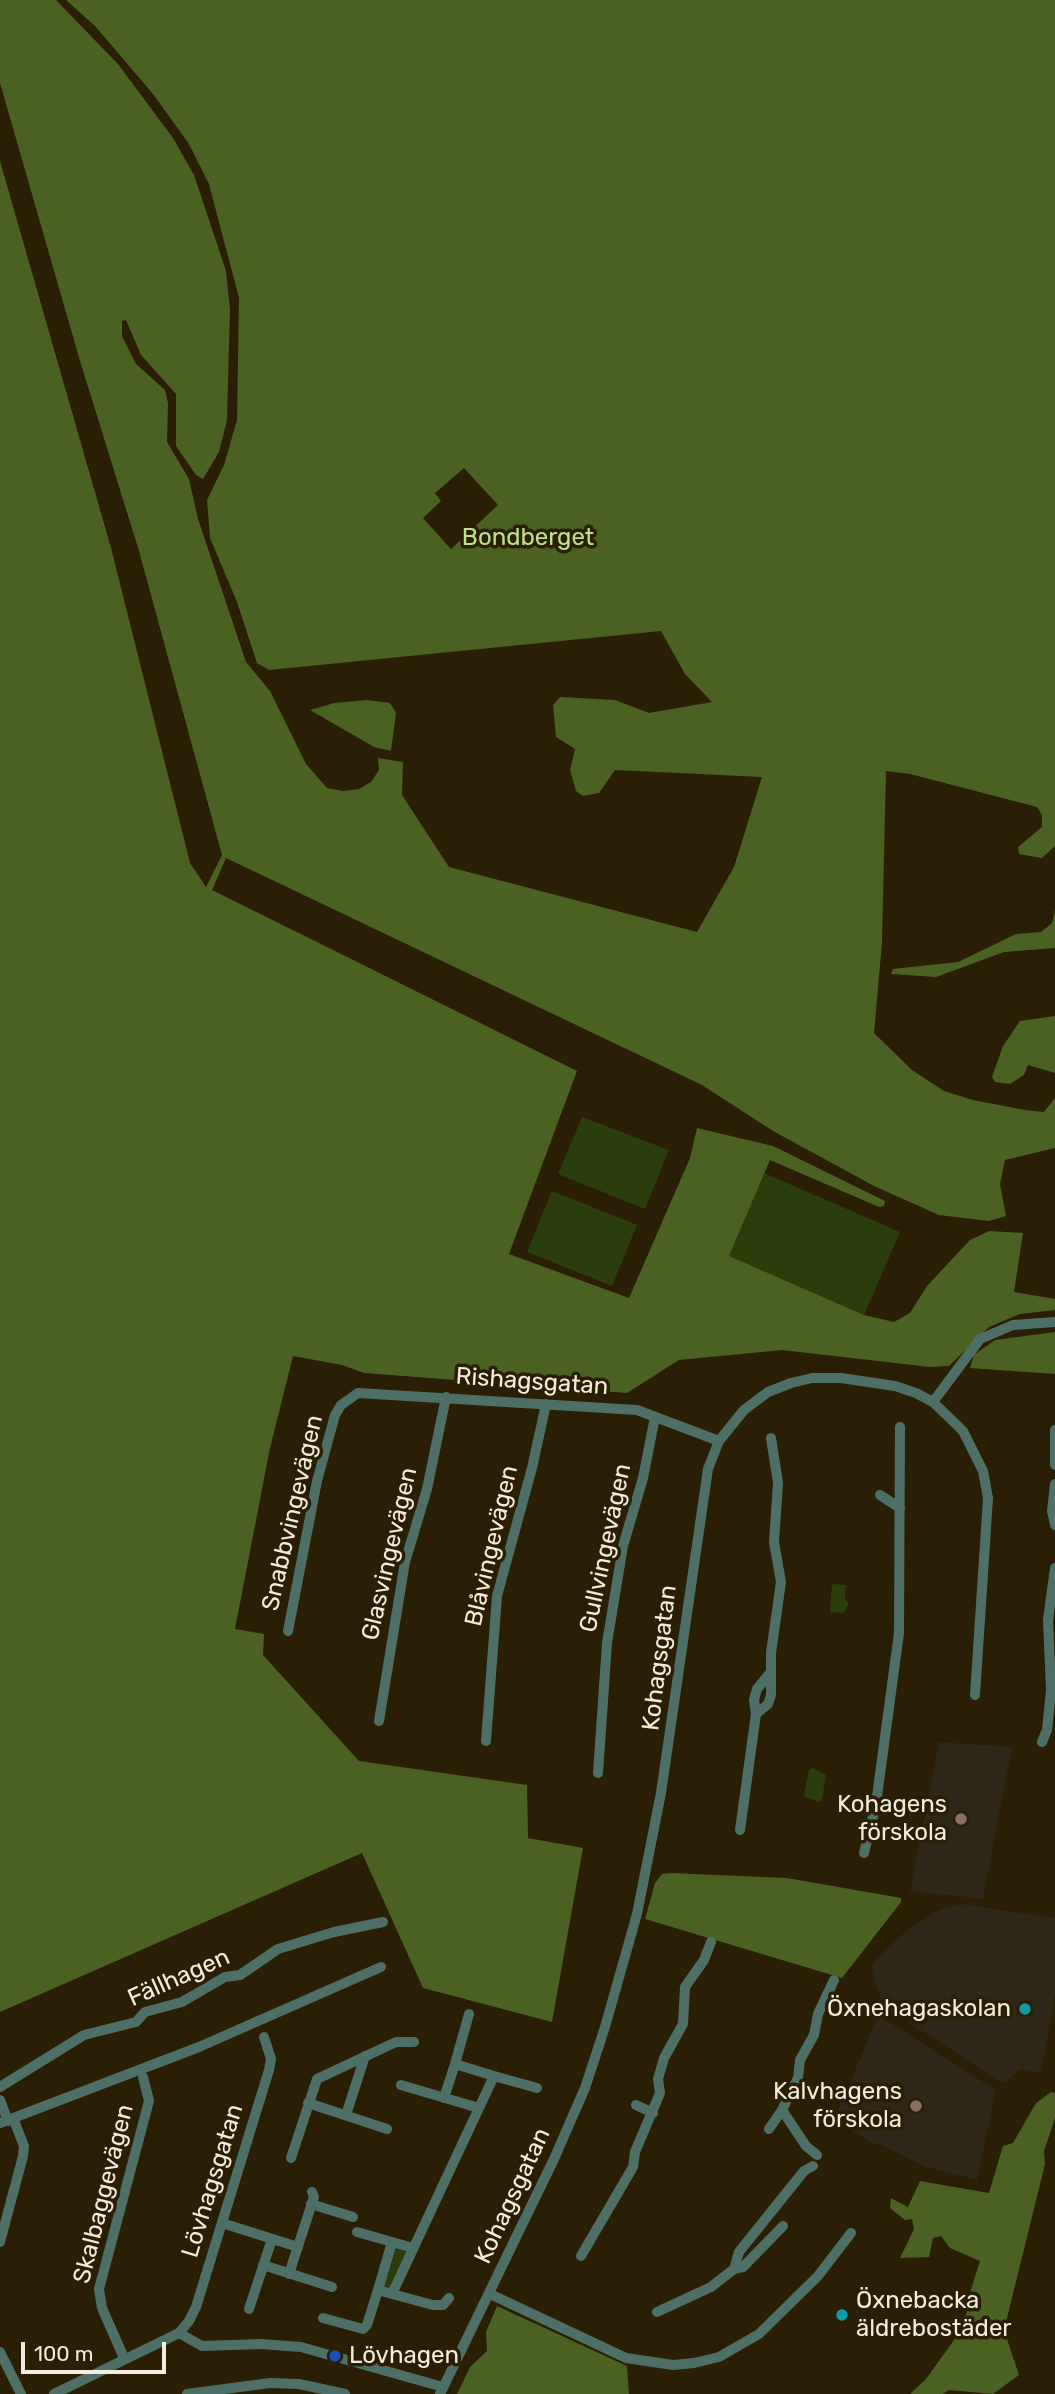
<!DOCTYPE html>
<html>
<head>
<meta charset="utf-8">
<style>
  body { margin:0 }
  #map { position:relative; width:1055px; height:2394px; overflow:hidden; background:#2a1e04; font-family:Rubik,sans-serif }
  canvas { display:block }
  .scale { position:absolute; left:21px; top:2342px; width:145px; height:32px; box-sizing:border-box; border:4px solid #f4eddd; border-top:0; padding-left:9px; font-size:21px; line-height:24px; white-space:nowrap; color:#f4eddd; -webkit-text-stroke:5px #2a1e04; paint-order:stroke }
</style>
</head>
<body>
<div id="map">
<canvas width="1055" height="2394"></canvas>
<div class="scale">100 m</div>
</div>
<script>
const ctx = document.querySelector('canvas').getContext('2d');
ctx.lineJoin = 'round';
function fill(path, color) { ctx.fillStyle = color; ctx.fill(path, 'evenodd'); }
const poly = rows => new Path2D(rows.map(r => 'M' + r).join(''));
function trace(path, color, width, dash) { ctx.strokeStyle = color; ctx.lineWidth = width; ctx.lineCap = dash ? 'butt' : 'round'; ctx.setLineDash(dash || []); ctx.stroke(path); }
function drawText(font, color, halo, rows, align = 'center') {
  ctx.font = font + ' Rubik,sans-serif'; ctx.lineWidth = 7; ctx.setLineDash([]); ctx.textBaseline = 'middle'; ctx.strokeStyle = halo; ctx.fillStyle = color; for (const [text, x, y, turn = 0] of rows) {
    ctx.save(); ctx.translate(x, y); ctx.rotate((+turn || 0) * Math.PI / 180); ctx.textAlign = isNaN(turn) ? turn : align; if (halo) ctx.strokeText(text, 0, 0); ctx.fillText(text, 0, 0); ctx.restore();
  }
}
fill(poly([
  [939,1742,1012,1747,983,1899,910,1891],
  [961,1904,1055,1918,1055,1995,1041,2073,1020,2069,1006,2082,1000,2082,895,2013,881,1998,874,1982,872,1966,877,1958,906,1931,939,1910],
  [878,2015,996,2090,977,2180,926,2167,880,2144,878,2146,834,2121]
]), '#2e2616');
fill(poly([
  [582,1117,669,1150,645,1209,558,1174],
  [764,1173,900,1232,864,1315,728,1256],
  [552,1191,637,1225,612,1286,527,1252],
  [832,1584,846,1585,845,1599,849,1603,843,1613,830,1612],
  [813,1768,826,1775,822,1800,818,1802,804,1796,809,1770],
  [394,2248,407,2252,391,2288,383,2288]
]), '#2c3d0c');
fill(poly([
  [0,0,56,0,118,64,173,138,194,175,226,271,230,309,227,420,219,452,203,479,196,475,176,446,176,394,141,355,126,320,122,321,122,336,136,364,165,390,168,403,167,442,189,479,198,519,246,662,270,691,306,764,327,788,343,791,359,789,371,782,379,770,378,758,403,762,402,795,449,867,697,932,734,867,762,777,615,770,599,793,583,796,576,791,570,770,575,749,556,737,553,705,560,697,615,700,649,713,712,702,685,674,661,631,269,670,257,663,237,602,210,538,207,500,224,465,237,420,239,298,209,184,189,144,153,94,95,26,66,0,1055,0,1055,846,1042,858,1019,854,1018,847,1042,827,1042,815,1037,807,910,774,886,771,882,942,874,1033,912,1070,944,1091,973,1100,1025,1110,1044,1112,1055,1098,1055,1148,1005,1160,1000,1184,1006,1216,989,1221,939,1215,874,1186,773,1131,702,1085,226,858,212,890,577,1071,509,1254,629,1298,690,1158,697,1128,773,1146,885,1201,884,1206,879,1207,770,1160,729,1256,864,1315,894,1322,910,1313,927,1286,970,1240,989,1231,1023,1233,1014,1292,1055,1299,1055,1310,1020,1314,989,1327,949,1366,930,1367,782,1350,679,1360,627,1393,364,1373,342,1365,293,1356,270,1448,235,1629,264,1634,263,1655,359,1761,527,1785,528,1838,583,1848,552,2022,423,1988,362,1853,0,2012,0,161,111,548,190,863,206,887,222,855,139,551,80,361,0,83],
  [464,468,498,505,451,549,423,518,441,501,435,493],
  [367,700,390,703,396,713,391,751,374,747,310,710,334,703],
  [1055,910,1055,948,1004,952,936,977,891,974,893,969,958,962,1016,934,1041,932,1052,923],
  [1055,1016,1055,1073,1028,1065,1024,1075,1010,1084,995,1082,992,1077,1003,1046,1020,1021],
  [1055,1332,1055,1374,970,1368,974,1355,995,1340],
  [672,1873,787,1878,901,1898,901,1902,842,1978,645,1919,655,1883,662,1874],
  [1051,2092,1055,2093,1055,2118,1044,2151,1045,2164,1004,2330,1019,2375,993,2394,949,2390,943,2394,910,2394,926,2379,954,2340,967,2312,966,2305,980,2261,950,2248,941,2236,933,2238,929,2257,900,2258,914,2229,912,2219,905,2220,890,2208,891,2198,908,2207,920,2181,989,2193,1003,2146,1013,2143,1036,2103],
  [497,2306,627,2366,629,2394,457,2394,470,2367,487,2351,486,2332]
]), '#4a6122');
trace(poly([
  [933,1402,980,1339,1013,1325,1055,1322],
  [1055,1430,1055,1465],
  [1055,1484,1052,1511,1055,1525],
  [880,1495,900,1508],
  [288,1631,317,1481,335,1415,341,1405,358,1393,637,1410,719,1441],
  [756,1714,754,1700,757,1689,770,1673],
  [379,1721,405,1562,427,1489,446,1397],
  [486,1741,497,1596,532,1468,546,1404],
  [1042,1742,1047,1730,1051,1690,1048,1620,1055,1568],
  [598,1773,607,1643,623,1546,643,1478,655,1417],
  [740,1830,756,1714,768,1704,771,1695,771,1653,781,1582,774,1542,778,1483,771,1438],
  [864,1853,876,1804,899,1633,900,1427],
  [455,2064,469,2014],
  [494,2076,537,2088],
  [401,2085,479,2108,494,2076,455,2064,444,2098],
  [0,2087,84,2035,136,2022,145,2012,182,2002,225,1977,240,1975,278,1949,334,1932,383,1922],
  [0,2100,8,2121],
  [308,2103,387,2129],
  [636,2105,653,2113],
  [346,2115,365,2056],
  [0,2123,199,2047,381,1967],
  [769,2129,782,2110],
  [817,2155,806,2146,782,2110,798,2078,800,2060,814,2035,818,2014,834,1980],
  [291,2158,317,2079,396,2042,414,2042],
  [311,2204,353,2217],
  [222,2223,298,2247],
  [357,2232,413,2248],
  [0,2242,23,2156,24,2146,13,2118],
  [392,2242,378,2290,392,2294,479,2108],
  [581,2256,633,2167,635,2152,660,2093,658,2079,664,2058,683,2024,685,1987,704,1960,711,1942],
  [263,2265,332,2287],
  [734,2269,743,2267,783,2226],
  [289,2274,314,2197,312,2192],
  [392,2294,433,2305,443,2305,449,2298],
  [490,2294,626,2358,673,2365,694,2363,719,2357,759,2334,818,2276,851,2233],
  [249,2309,272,2239],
  [657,2312,711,2287,734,2269,739,2252,804,2171,813,2166],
  [323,2318,363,2329,367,2325,378,2290],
  [179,2333,202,2346,261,2344,301,2347,443,2387],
  [0,2352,21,2394],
  [124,2358,102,2308,99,2289,149,2101,143,2077],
  [54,2394,179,2333,189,2321,196,2307,269,2070,271,2059,264,2037],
  [187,2394,270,2383,299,2384,345,2394],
  [440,2394,554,2159,585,2088,605,2027,637,1914,661,1793,708,1469,719,1441,744,1410,768,1392,791,1383,812,1378,841,1378,895,1386,916,1393,933,1402,963,1431,983,1471,988,1498,975,1695]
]), '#4e6f65', 10);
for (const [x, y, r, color] of [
  [961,1819,7,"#8d6e63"],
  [1025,2009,7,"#0f9aa8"],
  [916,2106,7,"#8d6e63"],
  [842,2315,7,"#0f9aa8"],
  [335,2356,7,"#1a4fb4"]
]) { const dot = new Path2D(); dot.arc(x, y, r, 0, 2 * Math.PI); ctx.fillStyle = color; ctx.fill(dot); trace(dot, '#2a1e04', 2.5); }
drawText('24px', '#bee287', '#2a1e04', [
  ["Bondberget",528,538]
]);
drawText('24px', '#f4eddd', '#2a1e04', [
  ["Rishagsgatan",532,1382,4],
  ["Snabbvingevägen",293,1513,-77],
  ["Blåvingevägen",492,1546,-77],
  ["Gullvingevägen",606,1548,-78],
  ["Glasvingevägen",390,1554,-77],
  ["Kohagsgatan",660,1658,-83],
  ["Fällhagen",179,1978,-24],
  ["Lövhagsgatan",213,2181,-73],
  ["Skalbaggevägen",104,2194,-76],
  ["Kohagsgatan",513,2196,-65]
]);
drawText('24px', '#f4eddd', '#2a1e04', [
  ["Kohagens",947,1805],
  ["förskola",947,1833],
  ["Öxnehagaskolan",1011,2009],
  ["Kalvhagens",902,2092],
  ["förskola",902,2120],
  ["Öxnebacka",856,2301,"left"],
  ["äldrebostäder",856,2329,"left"],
  ["Lövhagen",349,2356,"left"]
], 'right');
</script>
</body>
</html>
